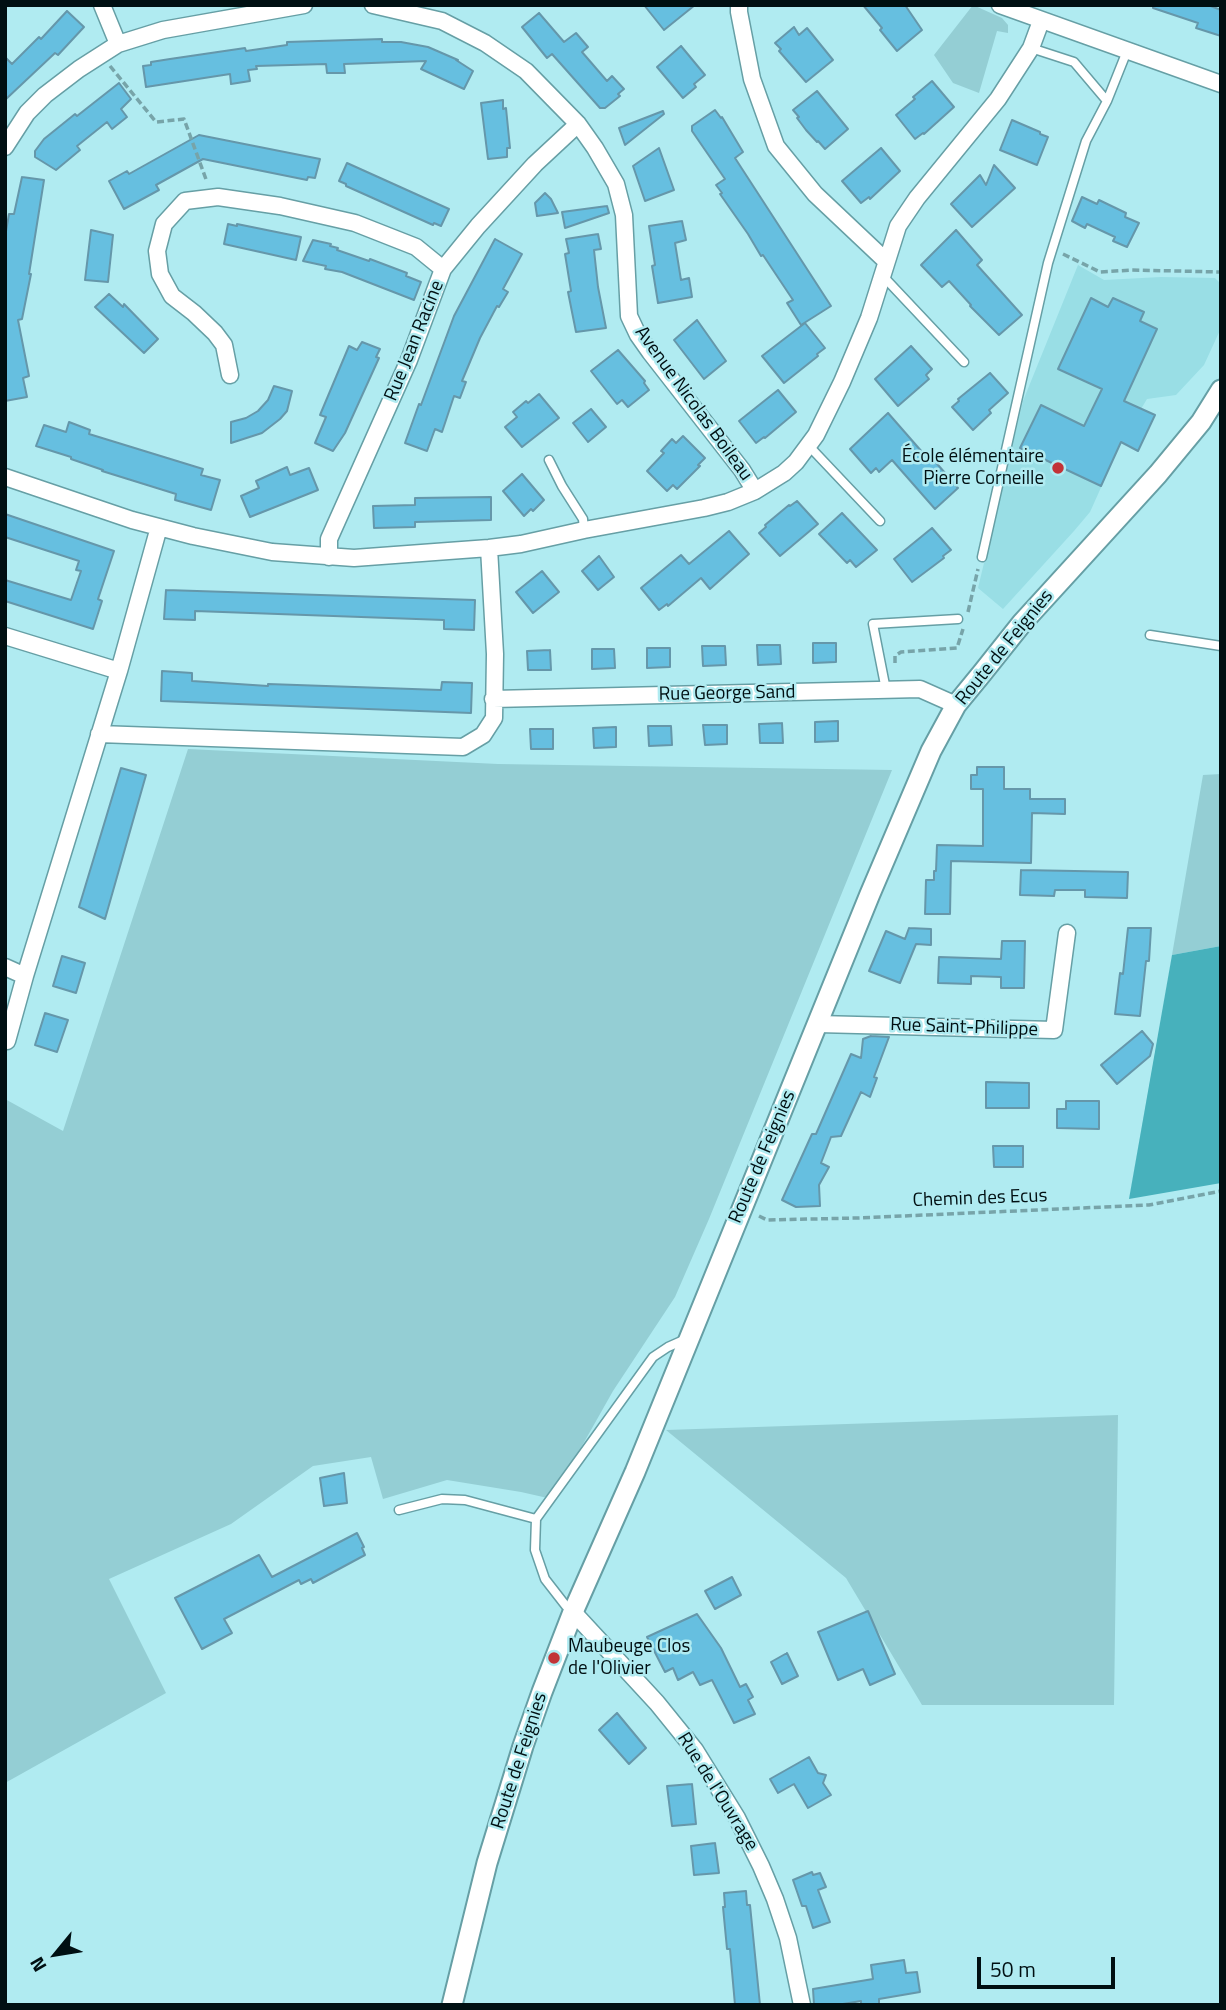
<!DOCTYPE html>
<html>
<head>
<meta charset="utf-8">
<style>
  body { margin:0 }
  #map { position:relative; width:1226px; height:2010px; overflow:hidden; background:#b0ebf1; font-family:"Titillium Web",sans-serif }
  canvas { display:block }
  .frame { position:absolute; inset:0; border:7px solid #000f12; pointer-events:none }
  .north { position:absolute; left:21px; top:1919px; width:70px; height:70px; -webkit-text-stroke:5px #b0ebf1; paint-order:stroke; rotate:240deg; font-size:19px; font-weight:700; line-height:28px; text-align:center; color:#000f12 }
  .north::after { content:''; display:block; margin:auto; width:24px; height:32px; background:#000f12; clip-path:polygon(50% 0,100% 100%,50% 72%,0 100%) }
  .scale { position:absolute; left:977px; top:1957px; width:138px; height:32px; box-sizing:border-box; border:4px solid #000f12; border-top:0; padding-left:9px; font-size:21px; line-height:24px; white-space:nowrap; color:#000f12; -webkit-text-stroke:5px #b0ebf1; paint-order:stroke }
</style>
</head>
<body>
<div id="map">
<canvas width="1226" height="2010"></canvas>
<div class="frame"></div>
<div class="north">N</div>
<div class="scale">50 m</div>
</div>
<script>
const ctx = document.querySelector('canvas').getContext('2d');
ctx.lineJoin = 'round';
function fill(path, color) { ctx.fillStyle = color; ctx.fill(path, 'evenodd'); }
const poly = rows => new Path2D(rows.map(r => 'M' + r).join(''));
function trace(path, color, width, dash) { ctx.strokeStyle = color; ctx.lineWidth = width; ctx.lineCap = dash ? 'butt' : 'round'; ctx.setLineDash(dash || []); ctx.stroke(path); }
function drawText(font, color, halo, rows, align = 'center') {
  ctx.font = font + ' "Titillium Web",sans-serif'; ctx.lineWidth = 5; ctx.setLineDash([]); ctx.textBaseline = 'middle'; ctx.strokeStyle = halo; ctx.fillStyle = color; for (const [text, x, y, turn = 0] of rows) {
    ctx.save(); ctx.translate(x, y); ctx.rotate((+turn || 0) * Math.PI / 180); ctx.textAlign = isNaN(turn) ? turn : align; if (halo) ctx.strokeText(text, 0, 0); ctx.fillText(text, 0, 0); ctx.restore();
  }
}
fill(poly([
  [1078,265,1104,280,1161,277,1215,278,1221,284,1221,328,1204,365,1176,395,1147,399,1141,409,1155,415,1138,451,1121,443,1090,512,1074,531,1003,609,978,588,1023,401]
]), '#99dee5');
fill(poly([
  [973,5,1002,18,1008,25,1008,33,997,31,979,93,953,83,934,55],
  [188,749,498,764,892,770,709,1219,675,1297,613,1391,552,1499,521,1492,447,1480,383,1499,371,1457,313,1466,231,1524,109,1579,166,1693,5,1783,5,1099,63,1131],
  [1221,774,1221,946,1172,955,1203,775],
  [1118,1415,1114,1705,922,1705,846,1578,666,1430]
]), '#94ced4');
fill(poly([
  [1221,946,1221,1183,1129,1199,1172,955]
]), '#47b1bc');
const building = poly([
  [644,5,695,5,664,30,644,5],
  [863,5,905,5,922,30,897,51,880,30,882,28,863,5],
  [1153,5,1208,5,1221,10,1221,36,1196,28,1198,23,1153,8,1153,5],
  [67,11,84,27,58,55,55,53,5,100,5,57,12,64,39,37,41,39,67,11],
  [539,13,564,42,576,33,588,47,582,52,607,81,612,76,624,89,618,94,620,96,605,108,600,108,552,54,547,58,522,27,539,13],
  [794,27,799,35,807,28,833,60,806,82,779,51,781,49,775,43,794,27],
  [382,39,382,42,401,42,428,47,458,60,456,60,473,71,464,89,421,69,426,61,344,64,345,73,327,73,326,64,256,66,257,69,248,70,250,81,231,84,230,74,146,87,143,66,151,65,151,62,170,59,245,48,246,51,287,45,287,42,382,39],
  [681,46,705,75,694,84,696,87,683,98,657,67,681,46],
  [932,81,954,107,924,134,923,133,915,139,896,115,915,99,913,97,932,81],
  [119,83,131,99,121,109,127,117,112,129,107,122,77,146,80,150,56,170,35,157,35,151,44,139,75,114,77,116,119,83],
  [817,91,848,129,825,149,818,141,817,142,806,130,797,118,799,117,793,110,817,91],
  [503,100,503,109,506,108,510,148,507,148,507,157,488,159,481,103,503,100],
  [715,110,721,118,722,117,743,152,735,158,831,306,801,325,787,303,793,300,763,255,761,256,748,234,720,194,722,193,716,185,725,179,692,131,692,126,715,110],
  [663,111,664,114,625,145,619,128,663,111],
  [1012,120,1040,132,1040,134,1048,137,1037,165,1000,150,1012,120],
  [199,135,320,159,315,178,308,177,307,180,203,159,156,185,159,190,124,209,109,181,127,171,129,174,199,135],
  [659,148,674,190,645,201,633,166,659,148],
  [881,148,900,171,870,199,869,197,861,203,842,181,881,148],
  [347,163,449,209,441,226,434,223,433,225,346,186,346,184,339,181,347,163],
  [994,165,1015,188,972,227,951,204,980,175,986,185,994,165],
  [22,177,44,180,29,274,31,274,22,319,18,320,29,376,23,378,27,397,5,401,5,237,9,214,14,214,22,177],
  [545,193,551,199,558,213,537,216,535,203,545,193],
  [1082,197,1097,204,1099,200,1126,213,1125,217,1139,223,1127,247,1113,241,1115,237,1087,224,1085,228,1072,221,1082,197],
  [607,206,609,213,565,228,562,212,607,206],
  [682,221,686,240,675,243,681,280,689,278,692,297,658,303,652,266,655,265,649,226,682,221],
  [228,224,237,226,237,224,301,237,296,260,224,244,228,224],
  [91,230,113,235,108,282,85,280,91,230],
  [956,230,982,260,977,265,1022,315,999,335,970,306,971,305,949,281,942,287,921,265,956,230],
  [598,234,601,249,594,250,598,287,606,328,576,332,568,292,571,291,565,254,569,253,566,239,598,234],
  [495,239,522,254,503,289,508,292,499,307,497,306,480,338,462,381,466,382,460,398,454,396,442,432,435,429,427,451,405,443,419,404,421,405,454,316,495,239],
  [313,240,331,244,330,246,338,248,337,250,369,261,370,259,407,273,406,276,421,282,414,300,342,272,325,269,326,266,303,261,313,240],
  [109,294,123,307,124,304,158,339,144,353,95,307,109,294],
  [1091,298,1108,307,1113,298,1144,312,1140,321,1157,329,1124,401,1155,415,1138,451,1121,442,1101,486,1020,448,1041,405,1084,426,1102,389,1058,369,1091,298],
  [697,320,726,361,704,379,674,340,697,320],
  [805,323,825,348,817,354,818,356,784,383,762,356,805,323],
  [362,342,380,349,376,357,379,358,345,433,333,451,315,443,326,417,320,415,349,346,357,350,362,342],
  [911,346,932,369,926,375,929,379,898,406,875,379,911,346],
  [618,350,645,381,644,383,649,390,628,407,622,400,617,404,591,371,618,350],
  [990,373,1008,393,989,410,991,413,973,430,952,407,959,401,958,399,990,373],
  [274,386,292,391,287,411,280,419,262,433,231,443,231,422,246,418,258,411,268,400,274,386],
  [778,390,796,412,765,438,764,437,756,443,739,421,778,390],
  [539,394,559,418,522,447,505,427,517,417,513,412,526,401,528,403,539,394],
  [591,409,606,427,588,442,573,423,591,409],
  [888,413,923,453,926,451,958,488,935,509,892,460,879,472,876,468,871,473,850,449,888,413],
  [69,422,90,430,89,434,203,469,201,475,220,480,211,510,175,500,176,494,102,471,103,470,71,459,71,457,36,446,44,425,66,432,69,422],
  [683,436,705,458,698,465,700,466,677,489,673,485,667,491,647,471,664,453,661,451,672,439,676,443,683,436],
  [287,467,290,475,309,468,318,490,250,517,241,496,259,488,256,481,287,467],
  [522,474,544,500,533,511,531,509,524,516,503,491,522,474],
  [491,497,491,520,415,522,415,527,374,528,373,506,415,505,415,498,491,497],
  [797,501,818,524,780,556,759,533,766,527,765,525,789,505,790,506,797,501],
  [842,513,877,550,856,567,850,560,847,563,819,534,842,513],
  [5,514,114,551,98,599,102,601,93,629,5,601,5,580,71,600,81,571,76,570,79,561,5,537,5,514],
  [932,528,951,550,943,556,944,558,912,582,894,559,932,528],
  [729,531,749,554,710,589,701,578,668,606,667,604,659,610,641,588,681,555,689,564,729,531],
  [599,556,614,577,598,590,582,571,599,556],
  [542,571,559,592,533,613,516,592,542,571],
  [166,590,475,600,474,630,444,629,444,620,195,611,195,620,164,619,166,590],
  [813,643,836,643,836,662,813,663,813,643],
  [757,645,780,645,781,664,758,665,757,645],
  [702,646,725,646,726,665,703,666,702,646],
  [647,648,670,648,670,667,647,668,647,648],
  [592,649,614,649,615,668,592,669,592,649],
  [550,650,551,670,528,670,527,651,550,650],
  [162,671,192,673,192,681,268,686,268,684,441,690,442,682,472,683,471,713,161,701,162,671],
  [838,721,838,741,815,742,815,722,838,721],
  [782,723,783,743,760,743,759,724,782,723],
  [703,725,727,725,727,744,705,745,703,725],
  [648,726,671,726,672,745,649,746,648,726],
  [616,727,616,747,594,748,593,728,616,727],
  [530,729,553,729,553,749,531,749,530,729],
  [977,767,1004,767,1004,789,1030,789,1030,799,1065,799,1065,814,1032,813,1031,863,951,861,950,914,925,914,926,880,934,880,934,871,936,871,937,845,983,846,983,789,971,789,971,775,977,775,977,767],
  [121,768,146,775,105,919,79,907,121,768],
  [1021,870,1128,872,1127,898,1085,897,1085,890,1055,890,1054,896,1020,895,1021,870],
  [909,928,931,929,931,945,916,944,900,983,869,971,886,931,905,939,909,928],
  [1128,928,1151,928,1149,961,1146,961,1140,1016,1115,1014,1120,973,1123,974,1128,928],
  [1002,941,1025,941,1024,988,1001,988,1001,977,971,976,971,984,938,983,939,957,1001,959,1002,941],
  [62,956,85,963,76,993,53,986,62,956],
  [45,1013,68,1020,57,1052,35,1045,45,1013],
  [1142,1031,1153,1044,1150,1056,1117,1084,1101,1065,1142,1031],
  [871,1036,889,1037,874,1077,877,1078,870,1097,861,1092,841,1136,831,1137,821,1163,829,1167,819,1185,820,1206,796,1207,782,1200,812,1134,816,1134,851,1054,861,1058,863,1039,871,1036],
  [986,1082,1029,1083,1029,1108,986,1108,986,1082],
  [1066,1101,1099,1101,1099,1129,1057,1128,1057,1109,1066,1109,1066,1101],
  [993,1146,1023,1146,1023,1167,994,1167,993,1146],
  [344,1473,347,1503,324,1506,320,1478,344,1473],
  [357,1533,364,1547,362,1548,365,1555,313,1583,311,1579,301,1584,299,1580,224,1619,232,1633,202,1649,175,1598,259,1555,272,1577,357,1533],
  [732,1577,741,1595,715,1609,705,1591,732,1577],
  [868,1611,895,1674,870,1685,863,1669,838,1680,818,1632,868,1611],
  [697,1614,721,1648,740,1687,746,1684,753,1697,748,1700,755,1714,734,1723,712,1680,700,1685,693,1672,678,1680,673,1668,665,1672,647,1637,697,1614],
  [787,1653,798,1676,782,1684,771,1662,787,1653],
  [617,1713,646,1748,629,1764,599,1730,617,1713],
  [809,1757,818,1773,826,1775,823,1783,831,1795,808,1808,794,1784,778,1793,770,1779,809,1757],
  [692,1784,696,1824,672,1826,667,1786,692,1784],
  [715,1843,719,1873,694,1875,691,1846,715,1843],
  [812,1872,813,1875,820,1873,826,1887,818,1890,830,1922,813,1928,806,1906,802,1906,793,1880,812,1872],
  [746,1891,747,1905,750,1905,760,2005,735,2005,730,1949,727,1949,723,1907,725,1907,724,1893,746,1891],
  [904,1960,906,1973,917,1972,920,1992,879,1999,879,2005,861,2005,861,2001,837,2005,814,2005,813,1989,873,1979,871,1965,904,1960]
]);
fill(building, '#66bfe0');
trace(building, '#6597aa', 2);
const service = poly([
  [1031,48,1074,62,1107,101,1127,51],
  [882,275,964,362],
  [809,446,880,521],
  [549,460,562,486,583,519,584,530],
  [982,557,1048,263,1086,141,1107,101],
  [1150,635,1221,646],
  [886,690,873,624,958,619],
  [399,1510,442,1499,465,1500,536,1519],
  [572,1611,566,1606,545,1579,535,1550,536,1519,653,1357,668,1347,686,1339]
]);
const minor = poly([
  [102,5,118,44],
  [373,5,442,21,485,43,526,71,578,124,595,148,616,184,624,215,629,316,638,335,650,352,742,470,755,491],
  [739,5,739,12,752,79,776,146,815,194,886,261],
  [1000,5,1221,84],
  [5,147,27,113,45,95,79,69,118,44,163,30,304,5],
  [230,375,224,345,215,333,194,313,172,296,160,274,157,251,164,224,185,201,218,197,280,206,355,223,416,247,443,269],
  [5,477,132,520,193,536,272,552,354,558,489,548,521,544,584,530,704,508,728,502,755,491,784,473,796,462,816,435,842,382,869,318,898,226,917,198,998,99,1031,48,1041,21],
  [329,557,329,539,409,360,443,269,478,226,535,164,578,124],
  [5,636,119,671],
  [493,699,920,689,956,705],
  [99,734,463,747,483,735,494,718,495,654,489,548],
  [5,967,25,976],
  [818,1024,1054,1030,1067,933],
  [7,1041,25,976,119,671,159,527],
  [573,1612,657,1703,695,1750,737,1818,761,1866,775,1899,788,1938,802,2005]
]);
const tertiary = poly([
  [452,2005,487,1863,523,1746,542,1692,573,1612,635,1472,870,894,931,751,956,705,983,672,1022,623,1158,474,1201,422,1221,390]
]);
trace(service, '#669fa5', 11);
trace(minor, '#669fa5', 19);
trace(tertiary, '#669fa5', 23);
trace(poly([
  [110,66,156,122,184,119,207,182],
  [1063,254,1100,272,1132,270,1221,272],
  [968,612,978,569],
  [895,663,895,656,901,652,957,648,963,629],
  [759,1216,767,1220,858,1218,1149,1205,1221,1191]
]), '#77a4a9', 3.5, [7, 3.5]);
trace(service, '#fff', 8);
trace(minor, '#fff', 16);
trace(tertiary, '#fff', 19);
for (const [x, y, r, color] of [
  [1058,468,7,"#c23337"],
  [554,1658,7,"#c23337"]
]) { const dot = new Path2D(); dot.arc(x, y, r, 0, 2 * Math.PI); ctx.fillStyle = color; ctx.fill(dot); trace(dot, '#b0ebf1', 2.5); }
drawText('19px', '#000f12', '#b0ebf1', [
  ["Rue Jean Racine",415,341,-68],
  ["Avenue Nicolas Boileau",693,404,54],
  ["Route de Feignies",1005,648,-51],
  ["Rue George Sand",727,694,-1],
  ["Rue Saint-Philippe",964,1028,2],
  ["Route de Feignies",763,1157,-67],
  ["Chemin des Ecus",980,1199,-2],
  ["Route de Feignies",520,1761,-72],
  ["Rue de l'Ouvrage",717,1792,58]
]);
drawText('19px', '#000f12', '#b0ebf1', [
  ["École élémentaire",1044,457],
  ["Pierre Corneille",1044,479],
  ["Maubeuge Clos",568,1647,"left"],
  ["de l'Olivier",568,1669,"left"]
], 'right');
</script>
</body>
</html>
